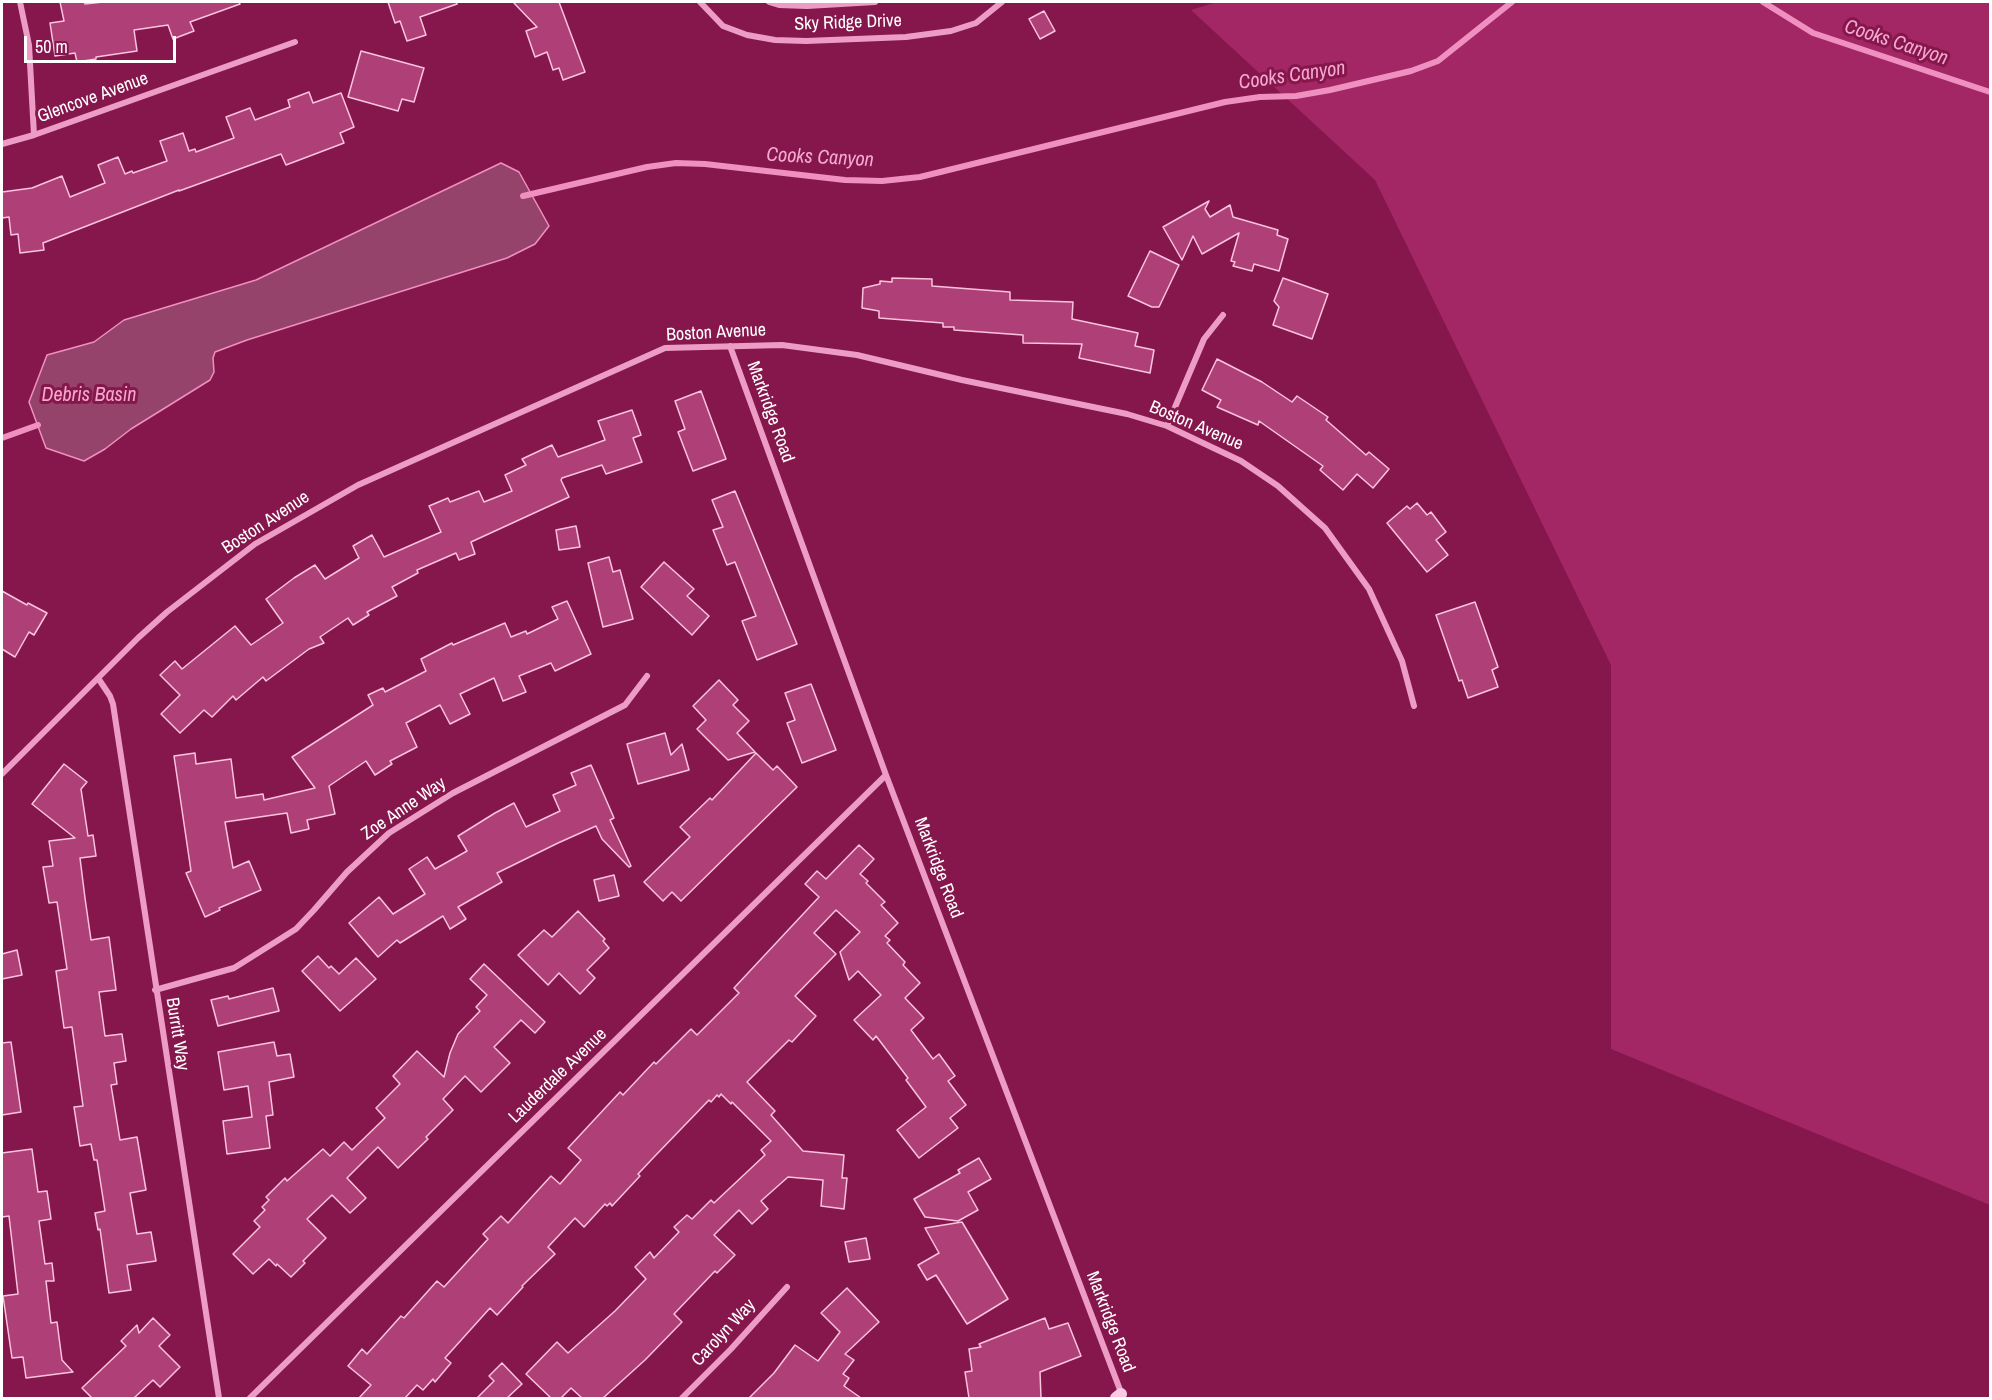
<!DOCTYPE html>
<html>
<head>
<meta charset="utf-8">
<style>
  body { margin:0 }
  #map { position:relative; width:1992px; height:1400px; overflow:hidden; background:#86174d; font-family:"Archivo Narrow",sans-serif }
  canvas { display:block }
  .frame { position:absolute; inset:0; border:3px solid #fff; pointer-events:none }
  .scale { position:absolute; left:24px; top:36px; width:152px; height:27px; box-sizing:border-box; border:3px solid #fff; border-top:0; padding-left:8px; font-size:18px; line-height:21px; white-space:nowrap; color:#fff; -webkit-text-stroke:4px #86174d; paint-order:stroke }
</style>
</head>
<body>
<div id="map">
<canvas width="1992" height="1400"></canvas>
<div class="frame"></div>
<div class="scale">50 m</div>
</div>
<script>
const ctx = document.querySelector('canvas').getContext('2d');
ctx.lineJoin = 'round';
function fill(path, color) { ctx.fillStyle = color; ctx.fill(path, 'evenodd'); }
const poly = rows => new Path2D(rows.map(r => 'M' + r).join(''));
function trace(path, color, width, dash) { ctx.strokeStyle = color; ctx.lineWidth = width; ctx.lineCap = dash ? 'butt' : 'round'; ctx.setLineDash(dash || []); ctx.stroke(path); }
function drawText(font, color, halo, rows, align = 'center') {
  ctx.font = font + ' "Archivo Narrow",sans-serif'; ctx.lineWidth = 6; ctx.setLineDash([]); ctx.textBaseline = 'middle'; ctx.strokeStyle = halo; ctx.fillStyle = color; for (const [text, x, y, turn = 0] of rows) {
    ctx.save(); ctx.translate(x, y); ctx.rotate((+turn || 0) * Math.PI / 180); ctx.textAlign = isNaN(turn) ? turn : align; if (halo) ctx.strokeText(text, 0, 0); ctx.fillText(text, 0, 0); ctx.restore();
  }
}
fill(poly([
  [1217,2,1990,2,1990,1205,1611,1049,1611,665,1375,180,1191,10]
]), '#a32764');
const water = poly([
  [501,163,519,172,549,226,535,244,507,258,247,340,215,352,213,358,214,372,210,380,131,429,105,449,84,461,46,448,29,402,47,355,94,342,124,320,256,280,501,163]
]);
fill(water, '#95436b');
trace(water, '#f090c1', 1.5);
trace(poly([
  [1763,2,1813,33,1990,92],
  [523,196,647,167,676,163,705,164,845,180,882,181,920,177,1225,102,1260,97,1296,96,1330,90,1411,71,1438,61,1512,2],
  [2,438,38,425]
]), '#f090c1', 6);
const building = poly([
  [60,2,84,2,85,4,103,2,239,2,240,4,190,22,194,31,173,39,168,25,134,30,137,51,96,57,96,59,77,62,75,53,55,56,50,23,64,21,60,2],
  [388,2,457,2,457,4,420,17,426,35,407,41,400,21,395,23,388,2],
  [513,2,559,2,585,72,563,80,559,68,553,70,547,52,535,57,526,31,537,27,513,2],
  [1044,11,1055,31,1040,39,1029,19,1044,11],
  [361,51,424,68,414,102,402,99,398,111,348,97,361,51],
  [309,92,313,103,341,93,354,127,340,133,344,143,286,165,281,154,179,191,179,190,43,243,44,250,20,253,18,234,11,235,9,217,2,218,2,192,32,188,62,176,70,197,105,183,98,165,118,157,125,174,132,171,133,173,167,161,160,141,183,133,189,151,195,149,196,152,234,138,226,117,250,108,255,120,290,107,288,100,309,92],
  [1209,201,1205,209,1210,217,1230,205,1233,217,1278,230,1277,235,1288,239,1279,271,1254,264,1252,271,1233,266,1235,262,1231,261,1239,233,1202,254,1193,236,1182,260,1163,227,1209,201],
  [1150,251,1179,265,1159,307,1152,307,1128,296,1150,251],
  [892,278,932,279,932,286,1010,292,1010,300,1073,302,1072,319,1138,333,1135,346,1154,350,1150,373,1079,358,1082,344,1023,343,1023,335,954,330,954,327,943,327,943,323,879,318,879,311,862,308,863,288,880,284,880,281,892,282,892,278],
  [1283,278,1328,294,1312,339,1273,325,1279,307,1274,301,1283,278],
  [1217,359,1262,382,1292,402,1297,396,1328,417,1326,420,1366,455,1369,452,1389,469,1373,488,1357,474,1343,490,1320,470,1323,466,1259,421,1258,425,1217,407,1221,400,1202,390,1217,359],
  [701,391,726,459,693,471,678,432,685,429,675,401,701,391],
  [632,410,641,435,633,438,642,462,606,474,602,465,562,478,561,480,569,497,471,542,475,554,459,560,456,553,417,570,418,573,392,587,397,596,367,612,369,615,353,625,348,618,320,637,324,643,309,649,266,681,263,677,236,700,233,696,212,717,204,710,180,733,161,714,180,695,160,675,175,661,182,669,235,626,251,645,283,623,266,599,294,578,315,565,325,579,359,558,353,546,372,535,384,557,441,532,429,506,448,498,450,502,479,491,484,502,512,491,505,475,526,465,522,459,552,445,558,457,605,440,598,421,632,410],
  [735,491,797,644,757,660,742,621,756,616,735,562,727,565,713,530,723,527,712,500,735,491],
  [1417,503,1427,515,1431,512,1446,532,1436,540,1448,555,1427,572,1387,523,1407,506,1410,509,1417,503],
  [576,526,580,547,559,550,556,530,576,526],
  [609,557,613,572,620,570,633,619,603,627,588,563,609,557],
  [664,562,694,589,687,596,709,616,692,635,641,587,664,562],
  [2,591,27,605,28,603,47,613,34,635,29,632,15,657,2,649,2,591],
  [567,601,591,654,555,671,551,663,519,676,526,692,503,701,494,678,460,694,470,714,450,724,440,705,406,723,417,747,390,761,392,764,375,775,366,761,329,786,335,814,307,820,309,829,291,833,287,813,225,822,233,868,249,861,261,890,219,908,220,910,205,917,186,873,191,871,174,756,195,753,196,764,231,759,236,798,263,794,264,800,315,788,292,757,373,705,368,695,383,688,385,692,426,671,421,659,452,643,453,645,505,623,511,637,526,631,527,634,558,619,552,607,567,601],
  [1475,602,1498,667,1492,670,1498,687,1468,698,1462,680,1459,681,1436,615,1475,602],
  [719,680,738,700,733,705,749,721,737,733,755,752,728,760,697,729,706,720,693,706,719,680],
  [811,684,836,750,802,763,787,723,795,720,785,693,811,684],
  [665,733,671,755,682,744,689,770,638,784,627,744,665,733],
  [756,753,773,770,777,766,797,787,681,901,672,892,663,901,644,882,690,837,680,827,710,798,712,800,756,753],
  [64,764,87,782,81,789,88,836,93,835,96,856,80,858,85,898,91,940,109,937,116,990,99,992,105,1036,122,1034,126,1061,114,1063,117,1084,111,1085,120,1140,137,1137,146,1190,130,1193,137,1234,151,1232,156,1261,127,1265,131,1290,109,1293,100,1229,98,1230,95,1213,105,1211,97,1160,94,1160,91,1144,80,1146,74,1107,83,1106,72,1027,64,1028,56,971,67,969,57,902,49,903,43,867,53,866,49,841,75,838,32,804,64,764],
  [591,765,614,818,610,820,631,866,629,867,602,839,596,826,558,843,497,873,502,882,458,907,466,919,450,929,443,916,400,943,397,940,378,957,349,923,379,897,393,914,425,894,409,869,427,857,435,869,467,851,458,836,495,813,514,803,526,827,560,811,553,795,576,785,571,773,591,765],
  [859,845,874,859,860,874,868,881,866,883,885,902,881,905,898,923,885,936,890,940,887,943,905,962,903,965,920,983,905,998,924,1018,911,1030,933,1059,939,1054,955,1076,948,1081,966,1105,950,1118,958,1128,919,1158,897,1130,926,1107,906,1080,908,1078,876,1036,873,1040,854,1020,881,995,858,971,849,980,840,952,860,932,836,910,814,933,836,954,795,996,816,1016,792,1042,789,1040,747,1082,775,1111,771,1115,803,1151,844,1155,842,1178,847,1178,844,1209,821,1206,823,1180,788,1177,761,1201,768,1209,752,1224,739,1210,714,1235,735,1255,717,1273,715,1271,674,1314,682,1322,645,1360,603,1398,582,1398,571,1388,561,1398,551,1398,526,1374,557,1342,568,1353,615,1311,646,1279,635,1267,650,1252,654,1258,679,1232,674,1227,687,1215,692,1219,711,1200,714,1203,765,1155,761,1150,771,1141,732,1102,731,1104,721,1094,719,1097,717,1095,711,1102,709,1100,654,1157,638,1174,640,1176,612,1206,610,1203,607,1206,605,1204,584,1227,575,1218,548,1247,555,1254,522,1286,523,1287,497,1315,490,1308,445,1358,451,1363,435,1382,433,1379,423,1390,417,1385,405,1398,359,1398,371,1385,348,1366,362,1349,367,1354,401,1316,404,1318,437,1281,444,1287,488,1239,483,1234,501,1216,508,1223,551,1176,560,1184,581,1160,568,1148,620,1092,623,1095,654,1062,656,1064,691,1029,697,1035,739,993,734,988,819,897,805,884,817,871,826,879,859,845],
  [614,875,619,896,599,901,594,880,614,875],
  [578,911,605,939,603,941,609,948,587,970,595,978,580,994,559,973,548,985,518,955,544,930,552,937,578,911],
  [17,950,22,975,2,979,2,954,17,950],
  [318,956,329,968,331,966,339,974,356,958,376,979,340,1011,302,971,318,956],
  [484,964,545,1022,535,1033,521,1020,494,1047,510,1063,481,1092,465,1076,443,1099,453,1110,426,1137,428,1139,398,1168,378,1147,347,1178,366,1198,350,1213,332,1195,307,1219,326,1238,303,1261,305,1263,291,1277,277,1264,276,1266,269,1259,253,1274,233,1254,260,1227,254,1221,265,1210,262,1207,269,1200,266,1197,285,1178,287,1181,323,1149,330,1156,344,1142,352,1150,385,1118,376,1108,400,1084,393,1076,417,1051,444,1077,450,1053,458,1034,480,1011,476,1007,487,995,470,979,484,964],
  [273,988,279,1011,218,1026,211,1000,228,996,229,999,273,988],
  [11,1042,21,1112,2,1115,2,1043,11,1042],
  [274,1042,277,1056,290,1054,294,1077,269,1082,273,1115,266,1116,270,1148,227,1154,223,1121,252,1117,248,1086,224,1090,218,1052,274,1042],
  [32,1149,38,1192,47,1191,51,1219,39,1221,45,1264,52,1263,54,1281,46,1281,51,1323,57,1322,62,1360,73,1372,26,1378,23,1357,12,1358,3,1296,18,1294,9,1216,2,1217,2,1153,32,1149],
  [979,1158,991,1179,968,1192,978,1210,958,1221,925,1217,914,1199,960,1173,958,1170,979,1158],
  [962,1222,1008,1299,967,1324,936,1275,927,1280,918,1265,939,1253,925,1228,962,1222],
  [866,1238,870,1259,849,1262,845,1242,866,1238],
  [847,1288,879,1322,845,1354,854,1360,843,1374,849,1378,844,1386,861,1398,749,1398,774,1373,795,1345,818,1361,840,1332,821,1313,847,1288],
  [153,1318,170,1335,159,1346,180,1367,160,1387,153,1380,134,1398,92,1398,82,1388,126,1346,121,1341,137,1325,139,1333,153,1318],
  [1045,1318,1049,1329,1068,1323,1081,1356,1040,1372,1041,1398,969,1398,965,1372,972,1371,969,1349,981,1347,979,1344,1045,1318],
  [502,1363,522,1384,507,1398,477,1398,494,1381,489,1376,502,1363]
]);
fill(building, '#af4077');
trace(building, '#fac3de', 1.5);
trace(poly([
  [20,2,29,45,34,135],
  [700,2,723,26,747,35,775,40,806,41,906,37,951,31,976,23,1002,2],
  [769,2,779,5,807,6,875,2],
  [2,144,34,135,295,42],
  [730,346,886,775,1122,1395],
  [1167,426,1204,339,1223,315],
  [98,678,110,696,113,704,219,1398],
  [2,774,138,638,167,612,255,544,358,485,665,348,782,345,857,355,962,380,1127,414,1167,426,1241,461,1278,486,1325,528,1369,589,1402,661,1414,706],
  [155,990,234,968,296,929,314,910,347,872,389,833,453,793,625,705,647,676],
  [250,1398,886,775],
  [682,1398,731,1349,787,1287]
]), '#ed9dc5', 6);
trace(poly([
  [1116,1398,1121,1394]
]), '#f9cae1', 12);
drawText('18px', '#fff', '#86174d', [
  ["Sky Ridge Drive",848,23,-2],
  ["Glencove Avenue",93,98,-20],
  ["Boston Avenue",716,333,-3],
  ["Markridge Road",770,412,70],
  ["Boston Avenue",1196,426,23],
  ["Boston Avenue",266,523,-33],
  ["Zoe Anne Way",404,809,-34],
  ["Markridge Road",938,868,69],
  ["Burritt Way",177,1034,81],
  ["Lauderdale Avenue",558,1076,-44],
  ["Markridge Road",1110,1322,69],
  ["Carolyn Way",724,1333,-47]
]);
drawText('italic 20px', '#f5a9cf', '#86174d', [
  ["Cooks Canyon",1896,43,18],
  ["Cooks Canyon",1292,76,-8],
  ["Cooks Canyon",820,158,3],
  ["Debris Basin",89,396]
]);
</script>
</body>
</html>
